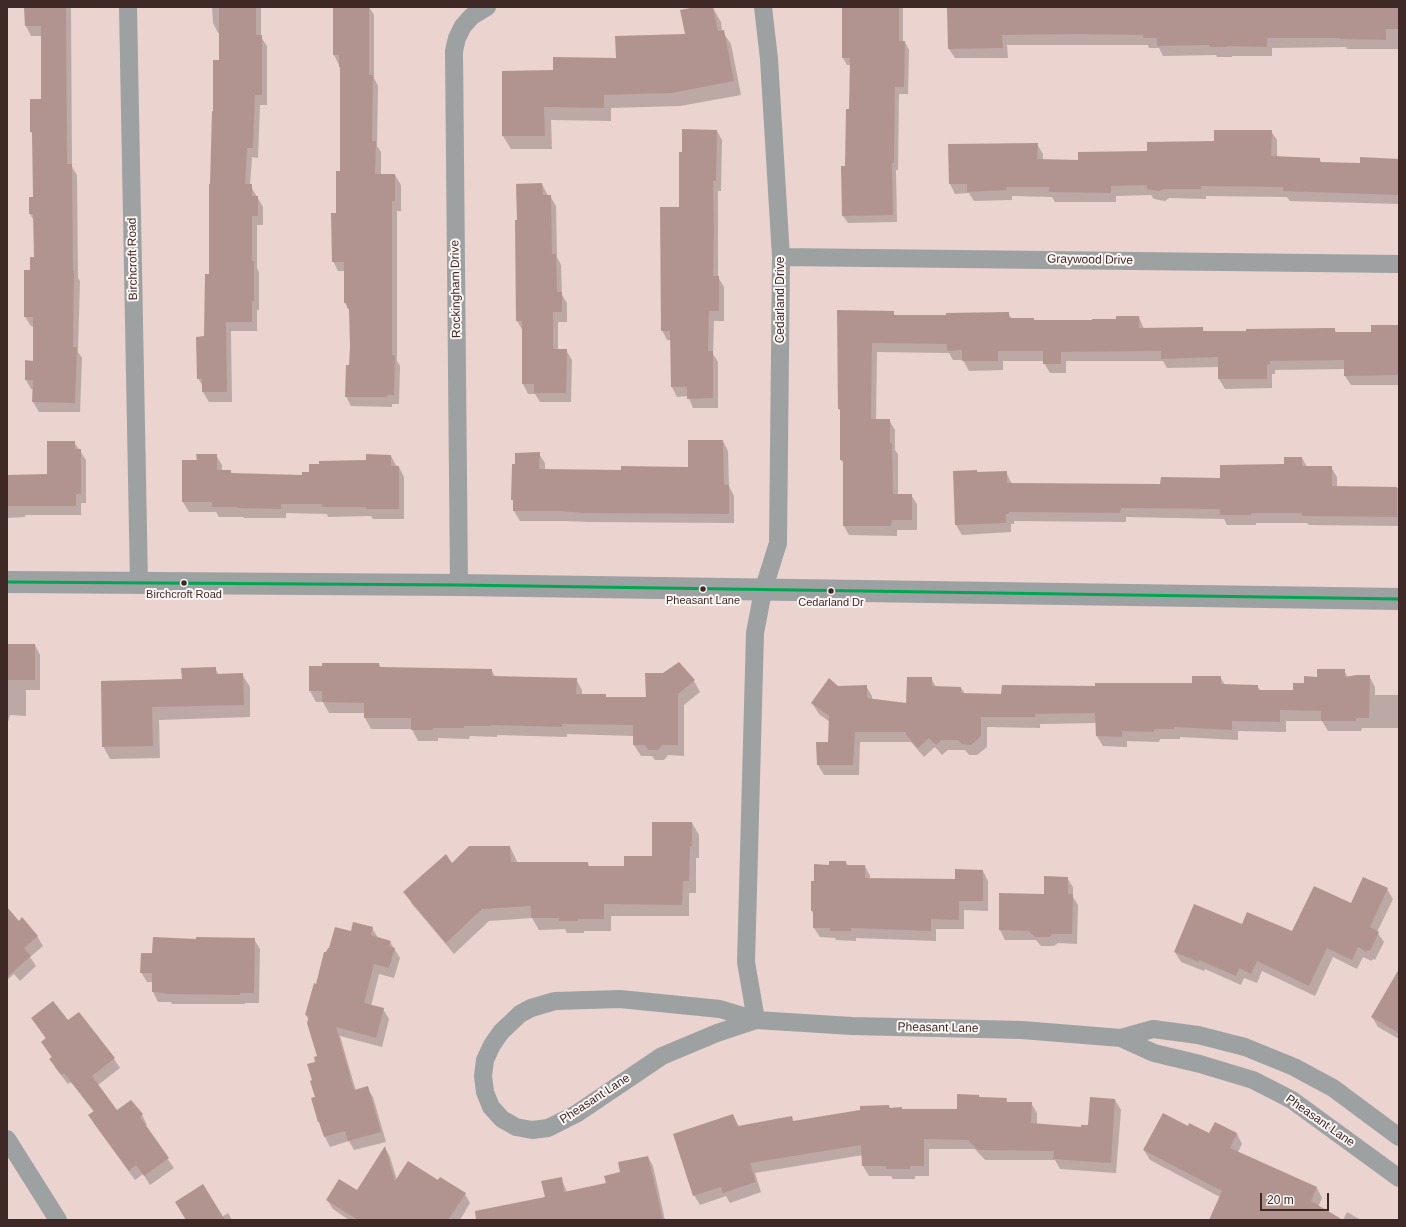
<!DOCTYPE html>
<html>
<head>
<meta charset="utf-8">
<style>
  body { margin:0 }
  #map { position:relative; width:1406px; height:1227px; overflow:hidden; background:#ebd3cf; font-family:Arial,sans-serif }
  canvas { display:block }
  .frame { position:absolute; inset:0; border:8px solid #3f2926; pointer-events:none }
  .scale { position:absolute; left:1260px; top:1193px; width:69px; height:18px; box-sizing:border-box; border:2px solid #3f2926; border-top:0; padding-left:5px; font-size:12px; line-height:14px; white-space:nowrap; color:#3f2926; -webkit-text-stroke:3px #fcf6f5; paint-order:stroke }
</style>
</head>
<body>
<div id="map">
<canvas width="1406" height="1227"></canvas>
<div class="frame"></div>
<div class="scale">20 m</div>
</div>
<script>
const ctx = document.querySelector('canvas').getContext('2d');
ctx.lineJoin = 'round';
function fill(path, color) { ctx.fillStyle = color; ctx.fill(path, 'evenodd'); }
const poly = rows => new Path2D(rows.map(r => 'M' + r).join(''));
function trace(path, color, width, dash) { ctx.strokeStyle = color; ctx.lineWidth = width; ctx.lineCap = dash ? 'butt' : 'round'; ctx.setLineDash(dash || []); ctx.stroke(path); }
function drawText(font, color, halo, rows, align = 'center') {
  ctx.font = font + ' Arial,sans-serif'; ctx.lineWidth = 4; ctx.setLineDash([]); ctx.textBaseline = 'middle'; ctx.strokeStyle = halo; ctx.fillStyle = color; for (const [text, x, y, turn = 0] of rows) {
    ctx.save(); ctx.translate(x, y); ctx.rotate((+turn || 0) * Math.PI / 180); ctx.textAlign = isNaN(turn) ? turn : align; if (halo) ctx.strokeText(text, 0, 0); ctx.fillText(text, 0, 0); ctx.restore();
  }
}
fill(poly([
  [25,7,71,7,72,167,77,175,78,278,80,281,78,352,82,358,80,412,39,412,33,402,33,389,31,389,26,380,34,362,34,327,31,326,25,317,31,271,35,258,34,221,30,214,34,198,33,135,31,132,42,100,42,36,31,36,26,26],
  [212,7,261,7,261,37,267,46,267,105,260,105,258,158,252,157,250,185,263,207,263,225,257,225,257,268,259,272,259,310,257,310,257,331,231,331,232,402,209,402,203,392,203,387,198,378,205,337,210,275,211,185,214,112,220,61,220,33,218,33,213,23],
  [334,7,369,7,374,15,374,78,378,86,377,146,381,152,381,175,395,175,401,185,401,211,397,211,397,361,400,366,399,404,392,404,392,407,351,406,346,396,351,347,350,312,345,303,345,271,338,271,333,261,341,172,341,69,334,55],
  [842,7,903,7,903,42,905,42,909,50,908,94,899,94,898,170,896,170,897,222,848,223,843,216,850,110,851,65,847,65,843,58],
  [948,7,1399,7,1399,49,1347,49,1346,47,1272,48,1272,56,1232,56,1232,57,1217,57,1216,55,1163,56,1159,48,1149,48,1148,45,1007,45,1008,58,955,58,949,49],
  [713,8,721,22,722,31,731,44,741,95,680,106,611,108,611,121,551,120,552,149,511,149,503,136,554,71,617,59,686,35],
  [717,131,722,140,721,191,718,191,718,277,724,287,724,321,714,321,713,354,718,362,718,408,693,408,688,396,677,397,672,387,672,340,667,340,662,330,680,208],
  [1271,131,1277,140,1277,157,1319,159,1322,163,1361,164,1361,159,1399,160,1399,204,1290,201,1287,197,1206,196,1206,199,1169,198,1165,201,1154,199,1151,195,1116,196,1116,202,1055,202,1052,197,1012,196,1012,200,974,201,969,193,955,194,950,184,949,145,1037,144,1043,154,1043,160,1079,161,1215,142],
  [542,184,548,196,550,196,556,206,557,257,561,265,562,295,567,303,567,322,558,322,558,350,566,350,572,360,571,402,540,402,535,394,528,394,523,384,523,331,517,321,516,221,518,221],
  [838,311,893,312,895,316,947,316,1008,313,1012,319,1035,321,1117,320,1139,317,1144,329,1202,328,1204,332,1247,332,1334,329,1337,333,1372,333,1399,326,1399,385,1351,385,1345,376,1345,369,1275,370,1275,374,1272,374,1272,388,1225,389,1219,379,1219,367,1167,368,1163,361,1066,361,1066,373,1050,373,1044,363,1044,361,1003,361,1003,370,969,371,963,360,953,360,949,353,877,352,876,420,889,420,895,430,895,450,898,454,898,495,911,495,917,504,917,530,897,530,897,536,849,535,844,526,844,464,841,460,841,412,839,409],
  [723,441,728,451,729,486,734,496,734,523,589,522,566,521,520,521,514,511,514,503,512,499,516,465,539,454,545,463,545,470,622,471,689,468],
  [74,442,86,460,86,503,81,503,81,515,25,515,25,517,7,518,7,476,48,475],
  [216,455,222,465,222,471,230,471,232,474,303,476,310,473,391,456,397,467,399,467,404,477,404,519,373,519,371,516,328,517,327,514,286,513,286,518,244,518,243,517,219,517,216,512,189,512,183,502,183,461,198,461],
  [1302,458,1307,467,1331,467,1337,477,1337,488,1399,488,1399,526,1309,525,1307,523,1256,523,1256,525,1227,525,1224,519,1126,517,1126,522,1014,521,1014,524,1011,524,1011,532,962,535,956,525,954,472,977,471,978,473,1006,472,1012,484,1161,485,1221,479,1285,465],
  [7,645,35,645,40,655,40,690,26,690,26,716,10,715,7,725],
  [379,664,381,668,491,670,496,678,576,679,582,690,582,695,605,695,606,698,647,698,694,681,700,692,684,705,684,756,668,755,664,760,655,760,652,756,641,756,634,745,634,736,567,734,567,737,497,735,497,737,470,736,469,739,438,738,438,741,418,741,412,729,371,729,365,718,365,713,329,713,323,702,316,702,310,691],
  [215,668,219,675,242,674,250,687,250,717,159,720,160,758,110,759,103,746,183,680],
  [1344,670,1348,678,1369,676,1375,687,1375,695,1399,695,1399,728,1362,728,1361,731,1328,731,1322,721,1286,721,1286,732,1238,731,1238,740,1180,737,1180,739,1160,739,1159,742,1127,741,1127,747,1103,746,1097,736,1096,723,1040,724,1040,728,987,727,987,747,977,755,969,755,965,750,948,750,942,755,935,747,924,757,911,742,860,742,859,775,824,775,818,765,829,743,830,722,819,714,812,703,838,687,866,686,872,696,872,700,907,704,931,678,936,687,961,688,965,694,1002,695,1096,687,1193,684,1220,677,1225,685,1257,686,1261,691,1294,691,1318,678],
  [692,823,699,835,699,858,696,858,696,893,689,893,689,916,611,916,611,931,584,931,584,933,567,933,565,929,539,930,532,918,489,921,454,954,412,904,405,892,452,864,510,847,516,859,517,863,588,863,589,867,625,867,653,857],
  [846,862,848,866,865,866,870,876,870,880,956,880,983,871,988,881,988,911,964,910,964,929,936,929,936,941,856,938,856,941,836,940,835,938,820,937,814,928,814,915,812,911,815,882,830,866],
  [1067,878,1073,887,1073,897,1078,905,1077,944,1058,943,1054,946,1041,946,1036,940,1005,940,1000,930,1000,894,1045,895],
  [1387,889,1393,899,1377,932,1384,942,1375,960,1373,959,1372,961,1363,957,1357,969,1333,957,1315,996,1262,971,1257,983,1244,978,1241,985,1205,969,1204,971,1181,962,1175,952,1243,925,1293,933,1351,904],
  [7,909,18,922,37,936,43,946,30,957,36,966,20,981,14,974,7,980],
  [372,928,378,938,390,942,400,958,394,978,379,974,371,1006,383,1009,389,1019,382,1047,340,1036,356,1091,367,1088,373,1097,386,1142,354,1150,349,1141,330,1147,325,1137,312,1098,316,1097,313,1081,318,1057,309,1021,306,1015,317,985,352,932],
  [254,939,260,949,259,1003,245,1003,245,1004,172,1004,171,1002,158,1002,153,992,153,982,147,982,141,972,153,954,197,940],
  [1399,971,1399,1039,1378,1027,1372,1017],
  [79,1013,114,1059,120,1068,98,1085,117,1112,142,1115,147,1125,145,1126,174,1168,150,1185,143,1174,135,1180,95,1125,90,1116,94,1112,71,1082,68,1084,56,1069,51,1059,52,1058,42,1042,46,1039,32,1018,68,1021],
  [978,1096,980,1098,1006,1099,1008,1103,1031,1103,1037,1113,1037,1125,1082,1128,1088,1126,1115,1100,1121,1110,1116,1173,1060,1169,1055,1160,985,1160,975,1149,929,1149,929,1176,915,1176,915,1179,893,1179,891,1176,869,1176,863,1166,863,1155,755,1173,761,1192,730,1203,726,1196,700,1205,694,1195,733,1115,739,1127,791,1117,794,1122,889,1106,891,1109,958,1110],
  [1215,1123,1237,1134,1242,1144,1238,1152,1317,1188,1322,1198,1318,1207,1341,1220,1210,1220,1220,1197,1150,1160,1144,1150,1188,1128,1210,1134],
  [385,1148,390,1157,397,1180,438,1181,465,1194,470,1203,460,1220,349,1220,333,1209,327,1200,357,1192],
  [648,1157,653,1166,665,1220,505,1220,546,1198,561,1178,567,1192,607,1184],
  [1347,1212,1361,1220,1343,1220],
  [228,1213,232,1220,186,1220,222,1217]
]), '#0003');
fill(poly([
  [24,7,66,7,67,164,72,164,73,271,74,271,73,347,77,347,75,403,32,402,33,380,25,380,25,360,33,361,33,317,24,317,24,270,30,270,30,257,34,257,33,214,29,214,29,197,33,197,32,132,30,132,30,99,41,99,41,26,25,26],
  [219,7,256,7,256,35,262,35,262,95,255,95,253,148,247,148,245,184,252,184,252,196,258,196,258,216,252,216,252,261,254,261,254,301,252,301,252,322,226,322,227,392,202,392,202,379,197,379,196,337,204,336,205,274,209,274,209,184,210,184,212,111,213,111,213,60,219,60],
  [333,7,369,7,369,75,373,75,372,141,376,141,375,174,395,174,395,201,392,201,392,355,395,355,394,395,387,395,387,397,345,397,346,365,349,365,350,347,349,308,347,308,347,303,344,303,344,262,332,262,331,213,336,213,336,171,340,171,340,67,339,67,339,55,333,55],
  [696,7,713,7,718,31,724,30,734,81,672,93,604,95,604,108,544,107,545,136,502,136,502,71,553,70,553,57,616,58,615,36,685,34,680,10],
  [842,7,899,7,899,41,905,41,904,87,895,87,894,163,892,163,893,215,842,216,841,166,845,166,846,109,849,109,850,58,842,58],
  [947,7,1398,7,1398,29,1386,29,1386,40,1340,39,1340,38,1267,38,1267,47,1227,46,1227,47,1210,47,1210,45,1157,46,1157,38,1143,38,1143,35,1077,34,1002,35,1003,48,948,49],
  [682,129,717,130,716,181,713,181,714,230,713,276,719,276,719,311,709,311,708,351,713,351,713,398,687,399,687,387,671,387,670,331,661,331,660,207,679,207,679,152,682,152],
  [1214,130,1272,130,1271,156,1320,158,1320,162,1360,163,1360,157,1399,159,1398,195,1283,191,1283,187,1201,186,1201,189,1164,189,1159,191,1147,189,1147,185,1111,186,1111,193,1049,192,1049,187,1006,187,1007,190,967,192,967,184,949,184,948,144,1038,143,1037,159,1078,160,1078,152,1147,151,1147,142,1214,141],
  [542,183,543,195,551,195,552,254,556,254,557,292,562,292,562,312,553,312,553,349,567,349,566,393,534,393,534,384,522,384,522,321,516,321,515,220,517,220,516,184],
  [837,310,894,311,894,315,946,315,946,313,1009,312,1009,318,1034,318,1034,320,1092,320,1092,319,1116,319,1116,316,1139,316,1139,328,1203,327,1203,331,1246,331,1246,329,1335,328,1335,332,1371,332,1371,325,1399,325,1399,375,1344,376,1344,360,1270,361,1270,364,1267,365,1267,379,1218,379,1218,357,1161,359,1161,351,1061,352,1061,364,1043,364,1043,351,998,351,998,361,962,361,962,350,947,351,947,344,872,343,871,419,890,419,890,443,892,443,893,494,912,494,912,520,892,520,891,526,843,526,843,460,840,460,840,409,838,409],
  [688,440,723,440,724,485,729,485,729,514,583,513,560,511,513,511,513,500,511,500,512,464,515,464,515,453,540,452,539,469,621,470,621,466,688,467],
  [47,441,75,441,75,449,81,449,81,494,76,494,76,506,7,506,7,475,47,474],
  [196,454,217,454,217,470,231,470,231,473,302,475,302,472,309,472,309,464,319,464,319,461,366,460,366,454,391,455,391,466,399,466,399,509,366,509,366,507,321,507,322,504,281,504,281,509,237,508,237,507,212,507,212,502,182,502,182,460,197,460],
  [1284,457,1302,457,1302,466,1332,466,1332,486,1397,487,1397,517,1302,516,1302,513,1251,513,1251,515,1220,515,1220,509,1121,508,1120,513,1009,512,1009,514,1006,514,1006,523,955,525,953,471,977,470,977,472,1007,471,1007,483,1160,484,1161,477,1220,478,1220,465,1284,464],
  [7,644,35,644,35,680,7,680],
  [679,662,695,680,678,694,678,745,662,745,658,750,648,750,645,745,633,745,633,725,562,724,562,727,491,725,491,726,464,726,464,728,433,728,433,730,411,730,411,718,364,718,364,703,322,702,322,691,309,691,309,666,322,666,322,663,379,663,379,667,492,669,492,676,577,678,576,694,606,694,606,697,646,697,645,673,663,673],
  [216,667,216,674,243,673,244,705,152,707,153,746,102,747,101,681,182,679,181,668],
  [1317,669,1345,669,1345,677,1357,675,1370,675,1369,718,1356,718,1356,721,1321,721,1321,711,1280,710,1280,722,1232,721,1232,730,1174,727,1174,729,1154,729,1154,732,1122,731,1122,737,1096,736,1095,713,1035,714,1035,717,981,717,981,736,971,745,962,744,958,740,941,740,936,745,929,738,918,748,906,735,906,732,855,732,853,765,817,765,816,742,828,742,829,716,811,703,829,678,838,686,867,685,867,698,906,703,907,677,932,677,932,686,961,687,961,693,1001,694,1002,685,1095,686,1095,683,1192,683,1192,676,1221,676,1221,684,1258,685,1258,690,1293,690,1293,683,1304,683,1304,676,1317,677],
  [652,822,692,822,692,846,690,846,689,881,683,881,682,905,604,904,604,919,578,919,578,921,559,921,559,918,531,918,531,906,482,909,446,943,403,892,446,854,452,863,469,846,510,846,511,862,588,862,588,866,624,866,624,856,652,856],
  [829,861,846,861,846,865,865,865,865,878,955,879,955,869,983,870,983,901,959,901,959,920,931,919,931,931,851,928,851,931,830,931,830,928,813,928,813,911,811,911,811,881,814,881,814,864,829,865],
  [1044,876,1068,877,1068,894,1073,894,1072,934,1052,934,1049,937,1035,937,1029,931,999,930,999,893,1044,894],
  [1363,877,1388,888,1370,927,1379,932,1370,951,1367,950,1366,952,1358,947,1352,960,1327,948,1309,986,1257,961,1251,974,1239,968,1236,976,1199,960,1199,962,1174,952,1194,904,1242,924,1247,912,1292,931,1314,886,1351,903],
  [7,907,19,921,22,917,38,936,24,948,31,956,7,977],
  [353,922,373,927,371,935,391,941,389,946,395,948,389,968,374,964,364,1003,384,1008,376,1038,336,1027,354,1090,368,1086,381,1132,348,1141,345,1131,324,1137,319,1122,318,1122,311,1098,315,1097,310,1081,312,1080,307,1064,315,1062,314,1057,317,1056,307,1023,309,1016,305,1015,314,983,316,984,324,952,326,952,328,948,329,948,335,927,351,931],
  [153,937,196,939,196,937,255,938,254,993,240,993,240,995,165,994,165,993,152,992,152,973,140,973,141,953,152,953],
  [1399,969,1399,1033,1371,1017],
  [53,1001,68,1020,79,1012,115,1058,92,1076,117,1110,131,1100,143,1114,140,1117,169,1158,144,1176,136,1165,129,1171,88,1115,94,1111,64,1073,62,1075,49,1059,52,1057,41,1042,46,1038,31,1018],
  [957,1094,979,1095,979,1097,1007,1098,1006,1102,1032,1102,1031,1123,1081,1127,1081,1125,1088,1125,1090,1097,1115,1099,1111,1163,1053,1159,1054,1151,978,1150,968,1140,924,1139,924,1166,910,1166,910,1169,886,1169,886,1166,862,1166,861,1145,750,1163,756,1182,723,1193,721,1187,693,1196,673,1134,733,1114,738,1126,792,1116,793,1121,860,1110,860,1106,889,1105,889,1108,902,1107,902,1109,957,1109],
  [1163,1113,1188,1126,1189,1123,1209,1133,1215,1122,1237,1133,1230,1148,1317,1187,1311,1201,1343,1220,1209,1220,1222,1191,1143,1150],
  [385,1146,395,1181,408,1161,438,1180,440,1177,466,1193,448,1220,358,1220,326,1200,339,1179,357,1190],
  [648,1156,663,1220,476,1220,475,1211,545,1197,541,1181,562,1177,564,1192,606,1183,604,1176,620,1172,618,1162],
  [203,1184,225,1220,186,1220,175,1202]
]), '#b1948f');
trace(poly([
  [128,7,139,583],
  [763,7,769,59,781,257,778,543,763,591,755,633,746,962,756,1020,717,1033,662,1056,576,1114,548,1128,532,1130,516,1127,502,1119,491,1107,485,1092,483,1076,485,1060,492,1045,501,1032,520,1014,531,1008,555,1001,620,999,720,1009,756,1020,852,1026,1022,1030,1121,1038,1154,1053,1200,1064,1253,1080,1292,1100,1399,1178],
  [781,257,1399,264],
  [459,585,454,51,457,38,463,26,472,16,487,7],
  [1121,1038,1153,1029,1198,1035,1245,1047,1294,1067,1333,1088,1399,1137],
  [7,1139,58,1220]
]), '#9da1a2', 18);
trace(poly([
  [7,582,459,585,1399,599]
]), '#9da1a2', 22);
trace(poly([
  [7,582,459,585,1399,599]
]), '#00a651', 3);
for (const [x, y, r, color] of [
  [184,583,3.5,"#3f2926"],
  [703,589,3.5,"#3f2926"],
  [831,591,3.5,"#3f2926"]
]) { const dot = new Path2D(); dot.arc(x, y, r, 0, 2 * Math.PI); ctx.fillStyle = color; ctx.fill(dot); trace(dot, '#fcf6f5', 1.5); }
drawText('11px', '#3f2926', '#fcf6f5', [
  ["Birchcroft Road",184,595],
  ["Pheasant Lane",703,601],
  ["Cedarland Dr",831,603]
]);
drawText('12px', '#3f2926', '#fcf6f5', [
  ["Birchcroft Road",133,259,-91],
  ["Graywood Drive",1090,260,1],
  ["Rockingham Drive",456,289,-91],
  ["Cedarland Drive",781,300,-90],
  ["Pheasant Lane",938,1028,1],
  ["Pheasant Lane",595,1099,-33],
  ["Pheasant Lane",1320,1121,35]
]);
</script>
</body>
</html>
